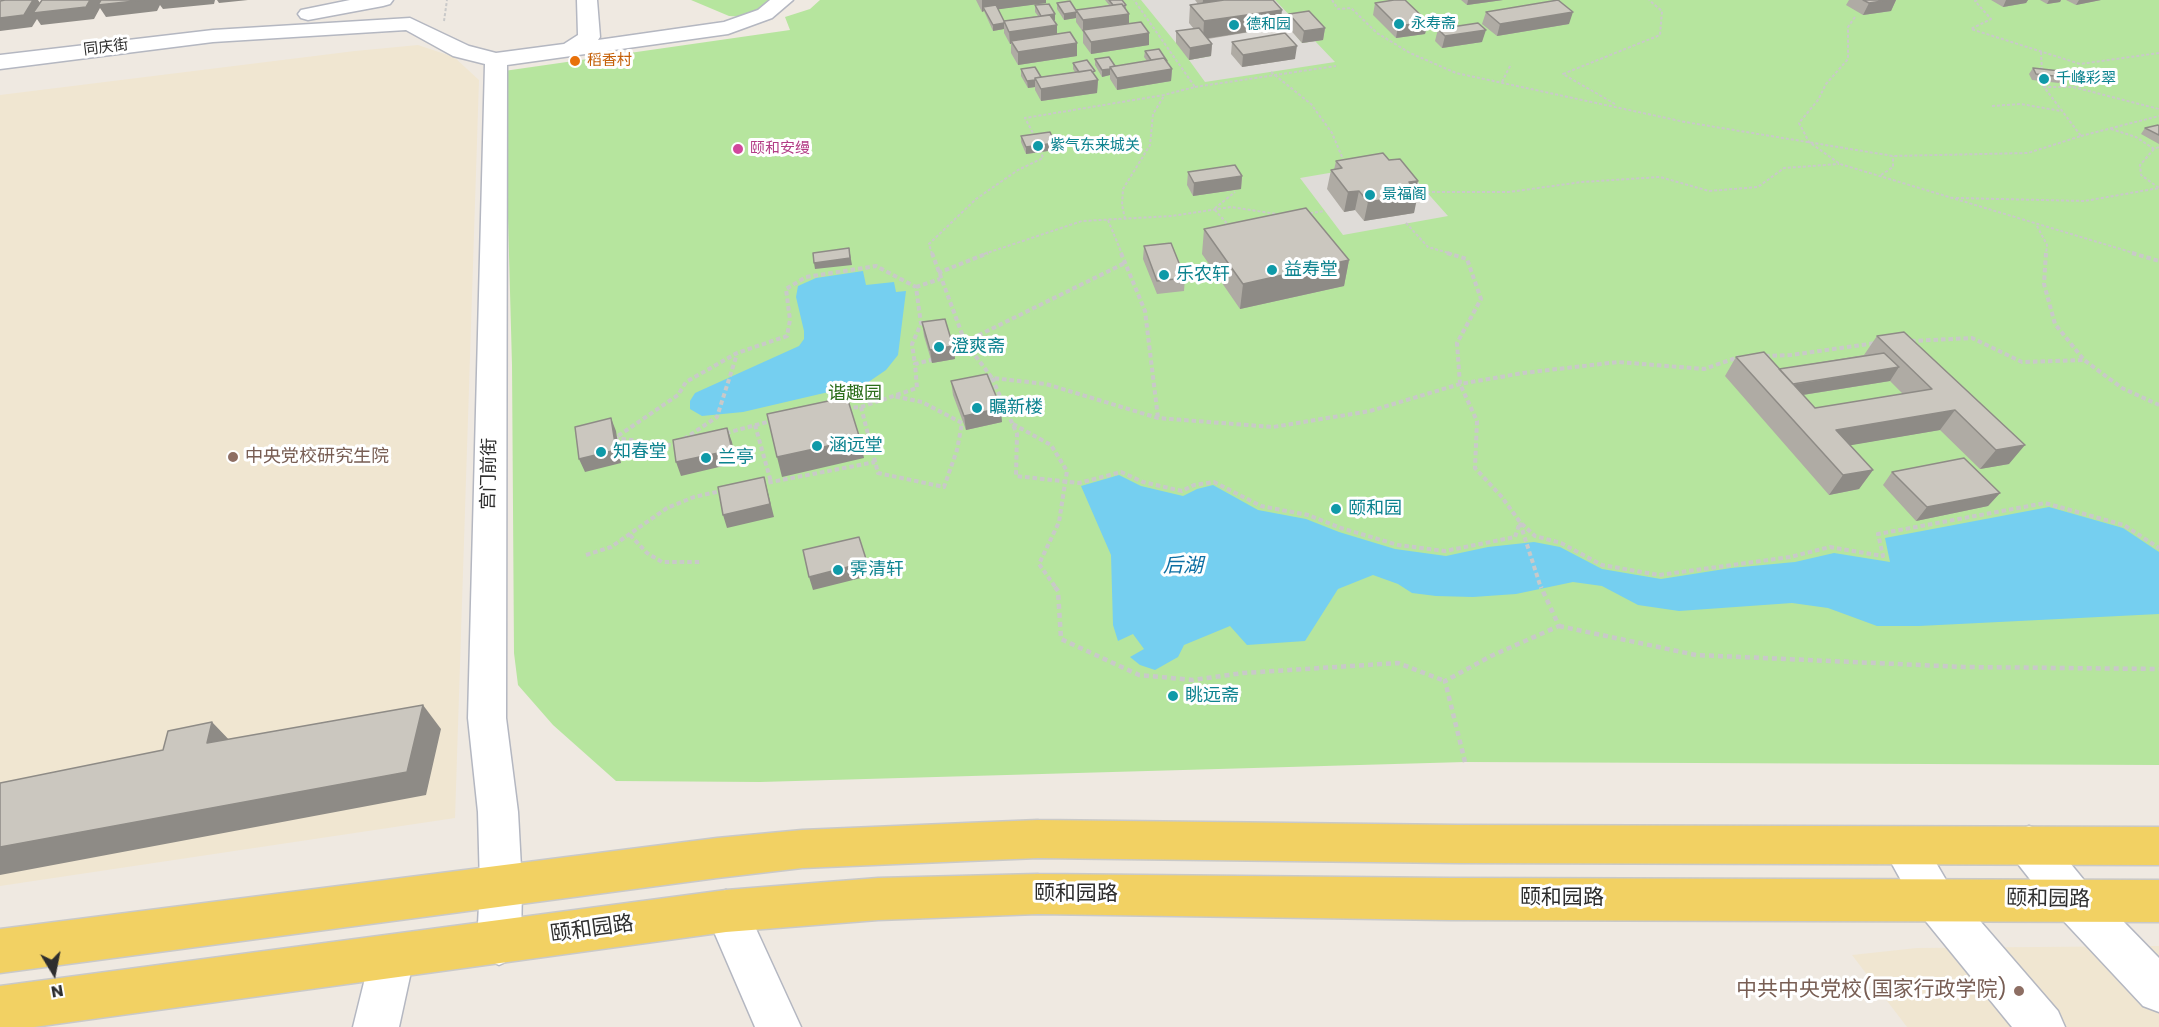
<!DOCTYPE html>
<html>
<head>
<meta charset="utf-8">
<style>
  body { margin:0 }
  #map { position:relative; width:2159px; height:1027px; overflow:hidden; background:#efe9e1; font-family:Poppins,sans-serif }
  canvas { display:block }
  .north { position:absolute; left:24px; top:943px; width:60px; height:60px; -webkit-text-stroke:4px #fff; paint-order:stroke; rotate:170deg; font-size:16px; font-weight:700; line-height:24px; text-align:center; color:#2e2e2e }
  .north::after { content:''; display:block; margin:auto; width:21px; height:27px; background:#2e2e2e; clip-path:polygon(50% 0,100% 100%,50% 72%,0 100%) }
</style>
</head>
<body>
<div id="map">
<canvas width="2159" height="1027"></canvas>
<div class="north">N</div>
</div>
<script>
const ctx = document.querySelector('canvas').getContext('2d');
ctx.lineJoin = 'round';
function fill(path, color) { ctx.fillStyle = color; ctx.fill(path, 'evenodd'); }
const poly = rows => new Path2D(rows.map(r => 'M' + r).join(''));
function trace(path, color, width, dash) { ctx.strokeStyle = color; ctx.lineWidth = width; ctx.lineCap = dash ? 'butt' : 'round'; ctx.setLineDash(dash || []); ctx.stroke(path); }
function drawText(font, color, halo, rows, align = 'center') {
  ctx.font = font + ' Poppins,"Noto Sans SC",sans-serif'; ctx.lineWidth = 6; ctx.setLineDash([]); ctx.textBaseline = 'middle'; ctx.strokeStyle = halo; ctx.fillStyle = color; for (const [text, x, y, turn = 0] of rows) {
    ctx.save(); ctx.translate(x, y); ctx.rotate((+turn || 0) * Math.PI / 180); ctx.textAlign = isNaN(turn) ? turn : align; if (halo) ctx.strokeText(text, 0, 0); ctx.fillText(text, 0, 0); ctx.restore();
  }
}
fill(poly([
  [418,45,454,57,479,80,455,818,0,886,0,95,355,51],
  [2159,946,2159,1027,1907,1027,1852,955,1917,948]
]), '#f0e6d1');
fill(poly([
  [691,0,771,0,764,7,745,17,729,16],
  [820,0,2159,0,2159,765,1465,762,760,782,616,781,553,725,518,685,514,653,512,365,504,71,790,30,785,17,810,9]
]), '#b6e59e');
fill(poly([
  [1141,0,1275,0,1298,24,1288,26,1302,43,1315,41,1335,62,1205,82,1189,60,1211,56,1198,40,1176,43],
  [1399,161,1448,216,1343,235,1300,178]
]), '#dfdcd8');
fill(poly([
  [863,271,866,285,894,282,896,292,906,291,898,355,886,370,867,383,743,412,702,416,690,409,690,401,695,393,799,346,804,339,804,331,796,297,798,286,816,278],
  [1119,475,1141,486,1183,496,1197,489,1213,485,1258,510,1306,519,1339,532,1395,549,1446,556,1488,547,1534,542,1560,547,1602,569,1661,579,1731,568,1795,562,1834,553,1890,562,1885,538,2049,507,2123,528,2159,552,2159,614,1919,626,1877,626,1828,608,1792,603,1679,611,1638,605,1602,586,1573,582,1516,594,1473,597,1436,596,1412,593,1398,584,1373,575,1338,589,1305,641,1247,645,1230,626,1184,645,1178,657,1155,670,1140,665,1130,657,1144,649,1133,634,1118,641,1113,625,1111,555,1081,486]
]), '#75cff0');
const minor = poly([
  [350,0,393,0,390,4,383,6,308,20,301,18,298,14,301,10,350,0],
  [577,0,597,0,600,37,598,40,724,22,758,10,770,0,793,0,772,18,728,34,507,65,506,718,518,812,522,886,521,943,514,958,499,965,484,958,477,943,480,886,478,812,468,718,485,64,453,56,406,30,213,42,0,69,0,55,213,30,410,18,469,46,496,53,564,44,578,35,577,0],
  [2029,826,2044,831,2088,885,2159,958,2159,1012,2143,1006,2058,915,2014,859,2008,845,2014,831,2029,826],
  [1903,827,1918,832,1949,885,2058,1011,2065,1027,2012,1027,1919,913,1882,846,1888,832,1903,827],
  [726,890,741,896,801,1027,755,1027,705,911,711,896,726,890],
  [392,936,408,942,414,958,399,1027,353,1027,370,958,376,942,392,936]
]);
const major = poly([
  [1038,820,1457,825,2159,827,2159,865,1457,863,1038,858,802,868,717,878,0,973,0,929,717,838,802,830,1038,820],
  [1038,874,1449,878,2159,880,2159,922,1449,920,1038,914,878,920,726,932,34,1027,0,1027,0,986,726,890,878,878,1038,874]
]);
trace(minor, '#b4b7c1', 3);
trace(major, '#c9c9c9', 3);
trace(poly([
  [1332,0,1338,9,1351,8,1377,33,1410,53,1456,73,1685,122,1893,156,2028,153,2081,136,2044,87,2073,87,2159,109],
  [1977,0,1975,1,1991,19,1971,29,2080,64,2159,53],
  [1855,17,1848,27,1848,59,1826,84,1818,100,1799,123,1809,142,1840,164,2137,254],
  [444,21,447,0],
  [2041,52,2042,72],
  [1271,72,1311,104,1332,133,1345,164],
  [1502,82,1511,64],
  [1195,87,1336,66],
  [1615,104,1563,74,1660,35,1662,11,1649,0],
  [1992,106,2021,104,2061,111],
  [2111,129,2136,137,2154,149,2159,147],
  [2081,136,2159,116],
  [1035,137,1025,118,1164,95,1195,87,1134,0],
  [2154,149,2140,165,2141,175,2159,188],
  [1881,175,1893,167,1893,156],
  [1427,192,1509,192,1582,182,1660,177,1709,191,1758,187,1784,168,1839,164],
  [1956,198,2085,201,2159,188],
  [1305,214,1325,211],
  [1125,219,1122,205,1123,189,1150,145,1153,114,1164,96],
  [1108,220,1122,254],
  [1406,223,1428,247,1452,254],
  [2037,226,2047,245,2046,254],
  [1230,227,1214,209,1235,192],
  [932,254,929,244,976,199,1018,170,1043,158,1041,152],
  [984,254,1082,221,1172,216,1231,207,1283,215]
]), '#c9c9c9', 2, [3, 2]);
trace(poly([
  [932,253,965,342,992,378,1046,384,1158,418,1273,427,1370,411,1460,384,1523,373,1618,362,1704,369,1739,357],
  [1121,253,1145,311,1158,418],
  [1447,253,1467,259,1481,299,1457,343,1460,384,1477,421,1475,468,1501,496,1520,522,1535,536,1561,543,1602,565,1659,575,1790,557,1830,547,1883,556,1878,534,2045,503,2124,525,2159,548],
  [2046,253,2044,284,2055,324,2084,360,2122,388,2159,405],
  [2132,253,2159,261],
  [938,273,988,253],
  [916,287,940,279],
  [1911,341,1972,338,2022,362,2084,360],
  [965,342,1125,263],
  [951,355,970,350],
  [1765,356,1791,355,1876,343],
  [992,378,1017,434,1016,476,1079,483,1121,472,1143,482,1182,491,1194,485,1214,482,1261,506,1308,515,1341,528,1398,545,1445,551,1515,537,1520,522],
  [861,407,878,473,944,487,957,450,962,423,922,402,893,396],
  [846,408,861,407,917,388,915,364,935,359],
  [1013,424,1051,445,1067,471,1059,522,1039,564,1056,588],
  [755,425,771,482],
  [726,433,771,421],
  [684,439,717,417,737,354],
  [678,446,615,438,678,395,686,382,737,353,787,336,790,320,786,289,806,277,876,266,916,287,921,324,912,344,915,364],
  [761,484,875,462],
  [1520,523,1541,588],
  [630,535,647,553,662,562,700,562],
  [586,555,611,547,667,508,694,497,721,491]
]), '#c9c9c9', 4, [4.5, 3]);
trace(poly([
  [1055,587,1058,591,1061,639,1139,675,1193,680,1243,673,1398,663,1445,681],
  [1559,626,1696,655,1964,667,2159,669],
  [1465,762,1445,681,1491,656,1559,626,1541,587]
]), '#c9c9c9', 4.5, [5, 4]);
fill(minor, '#fff');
fill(major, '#f2d163');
fill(poly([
  [976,0,1046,0,1046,3,998,9,1004,21,1038,16,1035,12,1035,5,1055,20,1054,20,1057,25,1057,34,1077,56,1018,65,1011,53,1011,44,1010,44,1004,33,1004,29,993,31,984,11,982,12],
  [1105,0,1122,0,1126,5,1126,9,1129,14,1129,24,1149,45,1091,54,1083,43,1083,32,1076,22,1076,18,1064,20,1057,9,1057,3,1076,11,1109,5],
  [1195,0,1273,0,1280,27,1208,39,1212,44,1211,56,1189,60,1176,43,1176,31,1194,29,1189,23,1190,5,1198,4],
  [1461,0,1503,0,1467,5],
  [1849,0,1896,0,1891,11,1863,15,1846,5],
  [1991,0,2028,0,2026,3,2003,7],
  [2040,0,2061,0,2060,2,2047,4],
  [2066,0,2101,0,2076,5],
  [1375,3,1428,22,1425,34,1396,38,1373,15],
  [1486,12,1569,24,1497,36,1482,24],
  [1289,14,1325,28,1323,40,1302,43,1287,26],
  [1438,29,1482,42,1442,48,1435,41],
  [1232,42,1295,59,1242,67,1231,54],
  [1145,51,1167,62,1172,69,1171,81,1117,90,1110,79,1110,75,1102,77,1095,65,1095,59,1115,66,1147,61,1144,57],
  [1073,63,1095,76,1098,80,1097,93,1041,101,1035,90,1035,87,1028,88,1021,76,1021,69,1041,77,1075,72,1073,69],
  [2033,68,2063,77,2059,83,2032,80,2029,74],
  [2159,126,2159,144,2141,134,2145,128],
  [1021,136,1055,150,1026,154,1021,142],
  [1336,161,1416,191,1414,213,1364,221,1355,210,1344,212,1327,189,1331,170,1334,170],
  [1188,172,1242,176,1241,189,1193,196,1187,185],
  [1204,229,1349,260,1344,286,1240,309,1202,254],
  [1144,246,1185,278,1184,291,1157,294,1143,259],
  [922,322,953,346,955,359,932,363,924,336],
  [1904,332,2009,464,1980,469,1940,430,1850,445,1873,470,1859,489,1829,495,1725,376,1736,357,1779,369,1864,355,1877,336],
  [1890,381,1903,394,1815,408,1803,395],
  [951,381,1002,422,966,430,953,395],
  [1892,472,2000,493,1988,506,1916,521,1883,485]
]), '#afaba4');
fill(poly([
  [33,0,38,0,44,9,90,0,215,0,214,4,163,9,160,5,157,11,106,17,100,8,94,19,41,25,37,19,32,27,0,31,0,18],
  [217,0,248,0,219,3],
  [982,0,1046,0,1046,3,986,11,983,7,984,11,982,12],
  [1203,0,1244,0,1202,9],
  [1468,0,1503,0,1467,5],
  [1889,0,1896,0,1891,11,1863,15,1869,3],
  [2006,0,2028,0,2026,3,2003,7],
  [2049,0,2061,0,2060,2,2047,4],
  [2079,0,2101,0,2076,5],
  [1282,10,1280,27,1203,39,1204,21],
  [1076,12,1076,18,1064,20,1064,14],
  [1573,12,1569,24,1497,36,1500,24],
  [1055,14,1055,20,1042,22,1041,16],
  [1129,14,1129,26,1083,30,1083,32,1083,20],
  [1428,22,1425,34,1396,38,1398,26],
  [1004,23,1004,29,993,31,993,25],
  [1057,25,1057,37,1011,41,1011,44,1010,44,1009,32],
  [1325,28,1323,40,1302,43,1304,31],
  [1486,30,1482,42,1442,48,1445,36],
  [1149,33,1149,45,1091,54,1091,42],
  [1077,43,1077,56,1018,65,1018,52],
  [1212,44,1211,56,1189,60,1190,48],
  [1297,46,1295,59,1242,67,1243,55],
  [1110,69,1110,75,1102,77,1102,70],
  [1172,69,1171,81,1117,90,1117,78],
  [1035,80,1035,87,1028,88,1027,81],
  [1098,80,1097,93,1041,101,1041,89],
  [1055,143,1055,150,1026,154,1026,147],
  [1242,176,1241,189,1193,196,1194,183],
  [1418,181,1415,194,1418,194,1414,213,1364,221,1368,202,1409,182],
  [1359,191,1355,210,1344,212,1348,192],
  [849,248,852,265,815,269,814,263],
  [1349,260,1344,286,1240,309,1243,284],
  [953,346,955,359,932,363,930,350],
  [1899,367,1890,381,1777,399,1785,386],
  [1001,408,1002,422,966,430,964,416],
  [1955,410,1940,430,1823,450,1836,430],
  [611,418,616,431,621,463,585,472,579,459],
  [727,428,732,442,736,463,681,476,676,462],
  [860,439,864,458,782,477,777,457],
  [2025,445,2009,464,1980,469,1996,450],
  [1873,470,1859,489,1829,495,1843,475],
  [764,477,774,517,727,528,723,515],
  [2000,493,1988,506,1916,521,1927,507],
  [867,562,869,576,813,590,809,577],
  [423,705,441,729,426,795,0,875,0,847],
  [212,722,235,746,207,743]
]), '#8e8b86');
const building = poly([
  [5,0,33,0,24,15,0,18,0,1,5,0],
  [42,0,90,0,86,7,33,13,42,0],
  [101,0,144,0,98,5,101,0],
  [1109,0,1122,0,1126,5,1123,6,1122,4,1113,5,1109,0],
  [1224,0,1273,0,1282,10,1204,21,1190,5,1224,0],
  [1394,0,1405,0,1428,22,1398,26,1375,3,1394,0],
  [1558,0,1573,12,1500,24,1486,12,1558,0],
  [1863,0,1889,0,1869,3,1863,0],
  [1070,1,1077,12,1064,14,1057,3,1070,1],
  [1049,4,1055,14,1041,16,1035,5,1049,4],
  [1122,4,1129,14,1083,20,1076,10,1122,4],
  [996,5,1005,23,1004,21,1004,23,993,25,983,7,996,5],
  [1309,11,1325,28,1304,31,1289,14,1309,11],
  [1050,15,1057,25,1009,32,1004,21,1050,15],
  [1141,22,1149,33,1091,42,1083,30,1141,22],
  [1478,23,1486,30,1445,36,1438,29,1478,23],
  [1199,28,1212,44,1190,48,1176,31,1199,28],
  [1070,32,1077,43,1018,52,1011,41,1070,32],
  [1285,33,1297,46,1243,55,1232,42,1285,33],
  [1159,49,1167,61,1164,58,1151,60,1145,51,1159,49],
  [1109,57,1115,66,1110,67,1110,69,1102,70,1095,59,1109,57],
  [1164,58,1172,69,1117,78,1110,67,1164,58],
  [1087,60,1095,71,1092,72,1091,70,1079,72,1073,63,1087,60],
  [1035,67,1041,77,1035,78,1035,80,1027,81,1021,69,1035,67],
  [2033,68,2060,71,2063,77,2036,74,2033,68],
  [1091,70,1098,80,1041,89,1035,78,1091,70],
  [2158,125,2159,126,2159,135,2145,128,2158,125],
  [1050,132,1055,143,1026,147,1021,136,1050,132],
  [1383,153,1389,160,1400,159,1418,181,1409,182,1418,194,1368,202,1359,191,1348,192,1331,170,1342,168,1336,161,1383,153],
  [1235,165,1242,176,1194,183,1188,172,1235,165],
  [1306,208,1349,260,1243,284,1204,229,1306,208],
  [1171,243,1185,278,1157,281,1144,246,1171,243],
  [849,248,850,258,814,263,813,253,849,248],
  [945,319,953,346,930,350,922,322,945,319],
  [1904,332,2025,445,1996,450,1955,410,1836,430,1873,470,1843,475,1736,357,1764,352,1815,408,1932,389,1877,336,1904,332],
  [1884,353,1899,367,1793,384,1779,369,1884,353],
  [987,374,1001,408,964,416,951,381,987,374],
  [847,397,860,439,777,457,767,414,847,397],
  [611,418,616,450,579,459,575,427,611,418],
  [727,428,732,450,676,462,673,440,727,428],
  [1964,458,2000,493,1927,507,1892,472,1964,458],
  [764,477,770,504,723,515,718,487,764,477],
  [859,537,867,562,809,577,803,550,859,537],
  [423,705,407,772,0,847,0,783,163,750,168,731,212,722,207,743,423,705]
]);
fill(building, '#cbc7bf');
trace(building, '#8e8b86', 1.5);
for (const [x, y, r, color] of [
  [1399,24,6,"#0f9aa8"],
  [1234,25,6,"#0f9aa8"],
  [575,61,6,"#e8710a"],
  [2044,79,6,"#0f9aa8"],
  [1038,146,6,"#0f9aa8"],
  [738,149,6,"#d1479c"],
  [1370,195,6,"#0f9aa8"],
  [1272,270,6,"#0f9aa8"],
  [1164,275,6,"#0f9aa8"],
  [939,347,6,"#0f9aa8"],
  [977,408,6,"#0f9aa8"],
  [817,446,6,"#0f9aa8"],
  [601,452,6,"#0f9aa8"],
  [233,457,6,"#8d6e63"],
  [706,458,6,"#0f9aa8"],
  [1336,509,6,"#0f9aa8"],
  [838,570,6,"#0f9aa8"],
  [1173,696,6,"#0f9aa8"],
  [2019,991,6,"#8d6e63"]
]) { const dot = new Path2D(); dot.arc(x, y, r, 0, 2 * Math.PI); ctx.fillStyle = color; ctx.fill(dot); trace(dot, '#fff', 2); }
drawText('15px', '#0d838f', '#fff', [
  ["永寿斋",1411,24],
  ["德和园",1246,25],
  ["千峰彩翠",2056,79],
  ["紫气东来城关",1050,146],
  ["景福阁",1382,195]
], 'left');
drawText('15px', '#2e2e2e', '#fff', [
  ["同庆街",106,48,-7]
]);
drawText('15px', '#c56008', '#fff', [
  ["稻香村",587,61]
], 'left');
drawText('15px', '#b23c85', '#fff', [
  ["颐和安缦",750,149]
], 'left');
drawText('18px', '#0d838f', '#fff', [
  ["益寿堂",1284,270],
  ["乐农轩",1176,275],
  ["澄爽斋",951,347],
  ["瞩新楼",989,408],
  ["涵远堂",829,446],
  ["知春堂",613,452],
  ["兰亭",718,458],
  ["颐和园",1348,509],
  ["霁清轩",850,570],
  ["眺远斋",1185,696]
], 'left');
drawText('18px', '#2c6e1b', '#fff', [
  ["谐趣园",855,394]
]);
drawText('18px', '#785e54', '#fff', [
  ["中央党校研究生院",245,457]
], 'left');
drawText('18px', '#2e2e2e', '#fff', [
  ["宫门前街",490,474,-89]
]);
drawText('italic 20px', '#0d6fa3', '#fff', [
  ["后湖",1183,567]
]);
drawText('21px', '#2e2e2e', '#fff', [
  ["颐和园路",1076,895],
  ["颐和园路",1562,899],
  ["颐和园路",2048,900,1],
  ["颐和园路",592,930,-8]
]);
drawText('21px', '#785e54', '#fff', [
  ["中共中央党校(国家行政学院)",2007,991]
], 'right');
</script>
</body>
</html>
